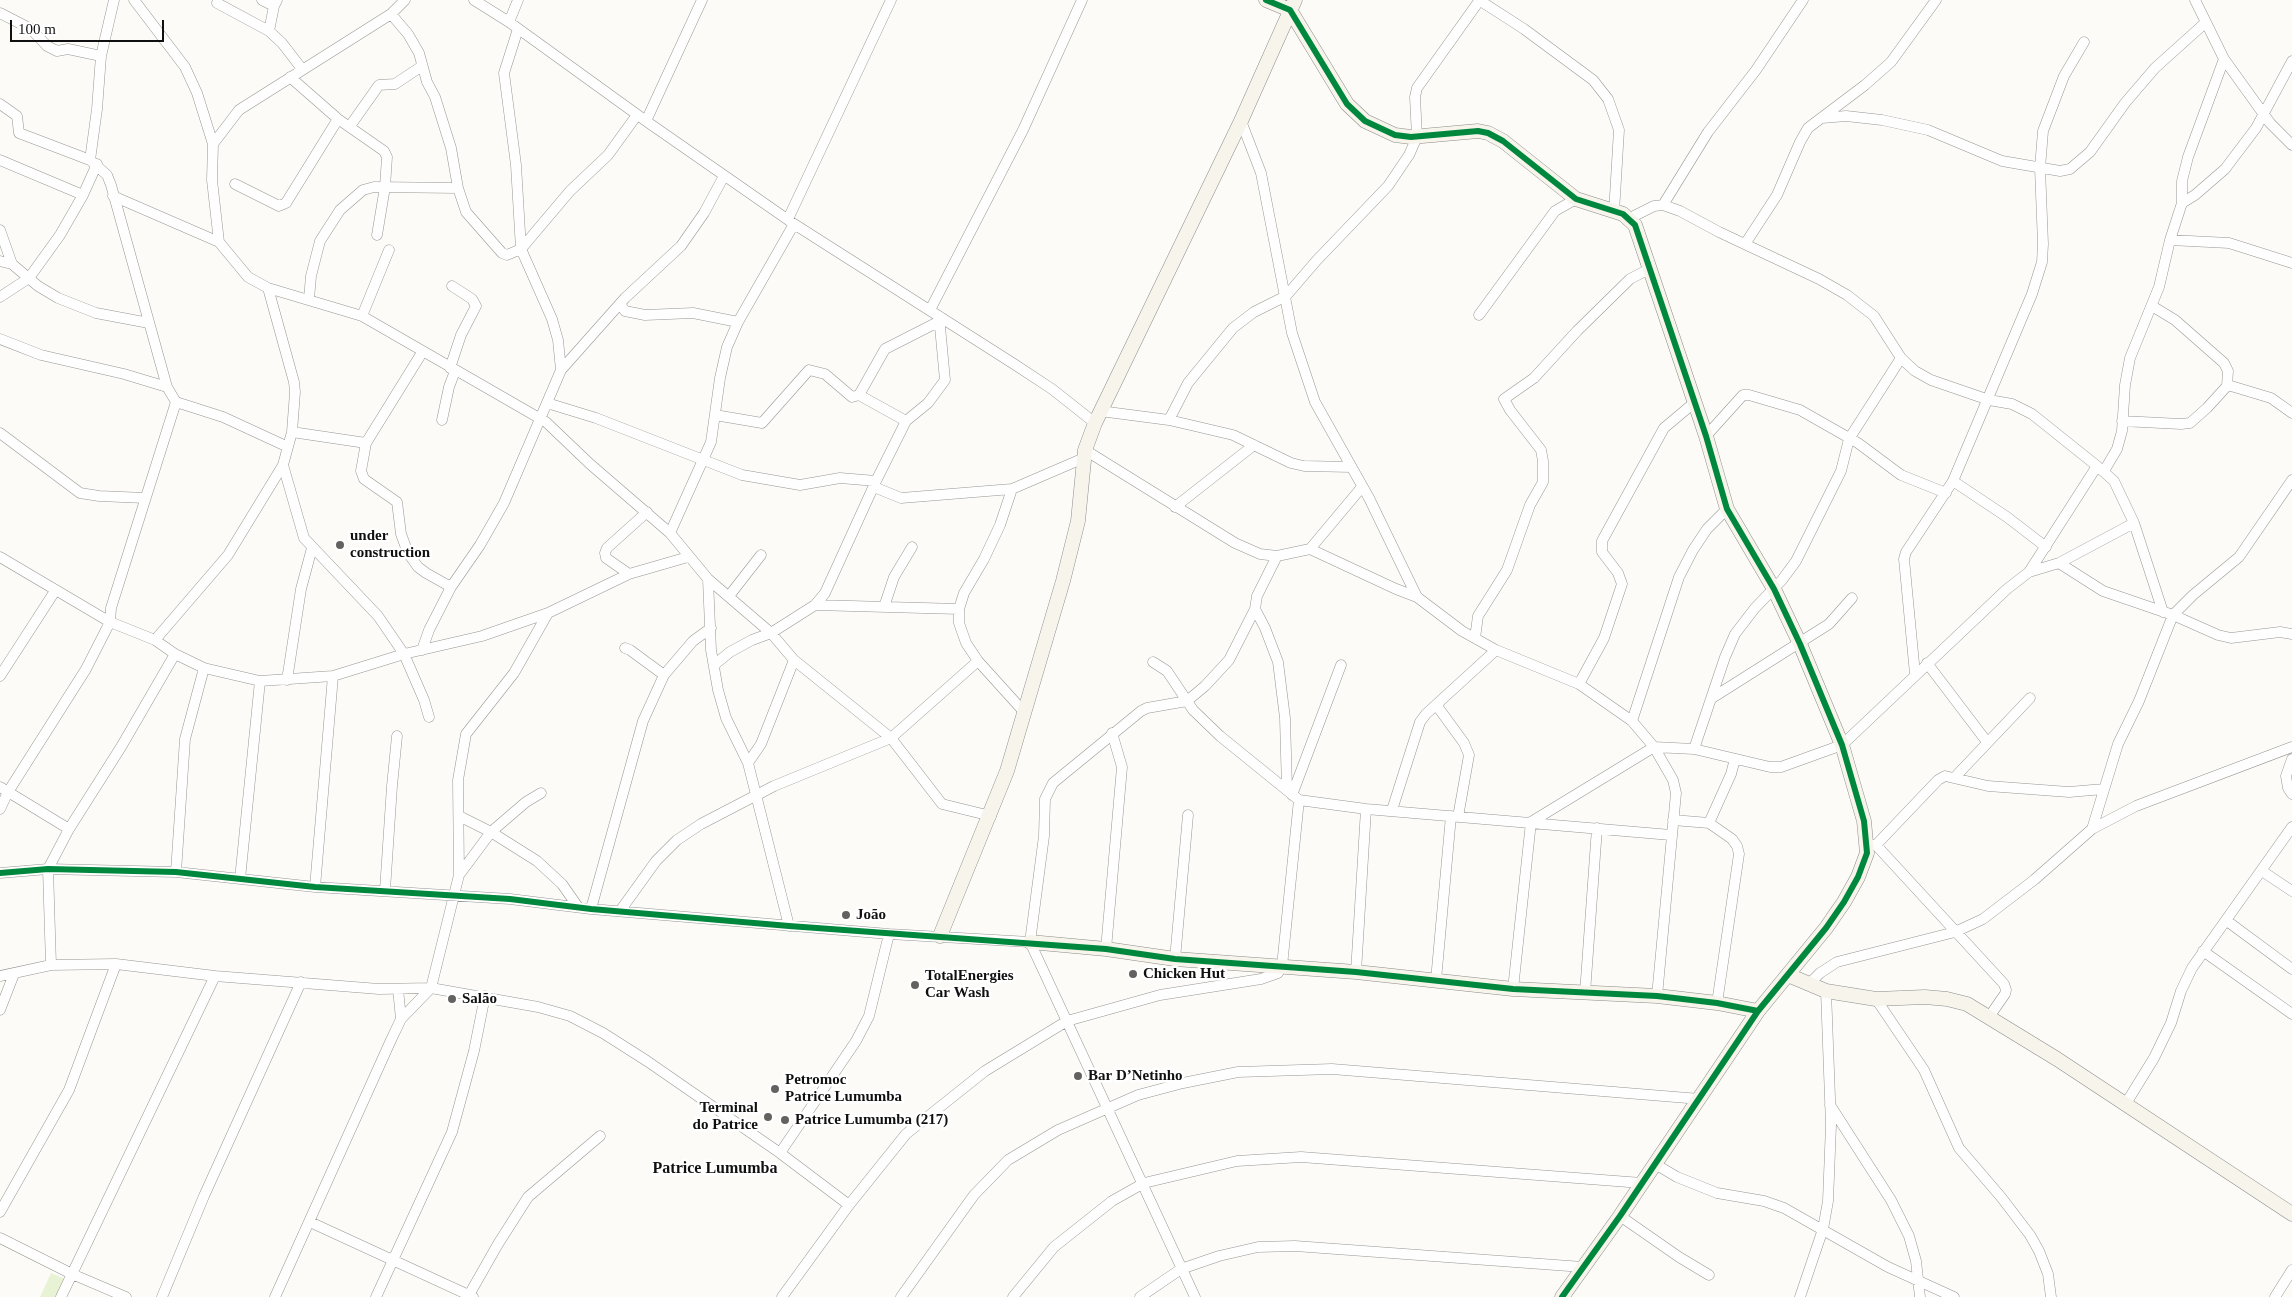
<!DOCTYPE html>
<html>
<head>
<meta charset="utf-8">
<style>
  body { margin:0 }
  #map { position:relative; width:2292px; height:1297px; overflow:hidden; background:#fcfbf7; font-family:"Times New Roman",serif }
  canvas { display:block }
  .scale { position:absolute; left:10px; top:20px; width:154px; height:22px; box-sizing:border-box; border:2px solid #101010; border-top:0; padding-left:6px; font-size:15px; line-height:18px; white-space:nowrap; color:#101010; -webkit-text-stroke:4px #fff; paint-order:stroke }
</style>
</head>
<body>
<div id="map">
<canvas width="2292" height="1297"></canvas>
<div class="scale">100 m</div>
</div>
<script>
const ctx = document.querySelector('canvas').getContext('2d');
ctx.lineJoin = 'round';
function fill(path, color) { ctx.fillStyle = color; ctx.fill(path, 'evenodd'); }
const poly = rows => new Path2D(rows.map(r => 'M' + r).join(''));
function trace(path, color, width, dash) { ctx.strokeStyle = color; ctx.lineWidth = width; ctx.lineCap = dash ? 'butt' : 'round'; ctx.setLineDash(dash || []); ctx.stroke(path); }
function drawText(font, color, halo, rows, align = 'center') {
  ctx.font = font + ' "Times New Roman",serif'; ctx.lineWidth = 5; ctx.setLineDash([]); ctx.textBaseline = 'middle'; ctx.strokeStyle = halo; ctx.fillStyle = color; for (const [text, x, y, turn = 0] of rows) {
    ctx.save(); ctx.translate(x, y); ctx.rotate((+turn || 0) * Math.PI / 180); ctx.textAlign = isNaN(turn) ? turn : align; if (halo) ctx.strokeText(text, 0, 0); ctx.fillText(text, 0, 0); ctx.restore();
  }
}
fill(poly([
  [51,1273,65,1279,57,1297,40,1297]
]), '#e8f3d6');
const street = poly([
  [134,0,185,67,197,93,213,144,212,180,219,242,248,277,268,288,294,382,295,392,292,432,283,465,228,555,155,640],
  [262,0,274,6],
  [277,0,274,6,269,31,282,43,302,69],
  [474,0,509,22,646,121,794,224,1014,364,1052,389,1095,423],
  [1479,0,1524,29,1593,80,1608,99,1619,130,1614,212],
  [2195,0,2224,59,2270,123,2292,145],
  [217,3,269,31],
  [0,13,31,29,47,46,57,51,68,49,101,56],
  [391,14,408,34,419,53,427,82,435,97,451,148,458,188,466,212,502,253,507,255,521,249,570,191,608,155,637,115],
  [509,22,518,0],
  [518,29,504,73,516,165,521,249,552,319,558,340,561,370],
  [290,77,338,119,384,151,387,157,385,187,377,235],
  [0,104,17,116,19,133,90,160],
  [1822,118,1846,116,1882,120,1928,130,2002,161,2060,171,2070,169,2090,152,2125,103,2155,68,2205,23],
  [646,121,702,0],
  [1241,121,1261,173,1292,333,1315,402,1369,498,1417,597],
  [350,126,379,85,395,84,422,66],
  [213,144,239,110,391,14,405,0],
  [0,160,83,195],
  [235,184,279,206,286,203,338,119],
  [113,196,219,242],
  [2182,203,2195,195,2225,169,2256,128,2292,61],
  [1663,205,1708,132,1756,70,1803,0],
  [1630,218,1654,206,1663,205,1680,211,1719,232,1819,279,1847,295,1874,316,1901,358,1915,371,1931,380,1989,400,2012,404,2032,414,2097,466,2114,481,2134,523,2163,612],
  [788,219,891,0],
  [0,230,12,264],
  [2170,240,2229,243,2292,263],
  [1745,244,1777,195,1800,142,1808,128,1865,85,1891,62,1936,0],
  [0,261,12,264,38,286,58,298,96,313,149,323],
  [268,288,362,316,546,422,590,464,670,533,708,579,771,633,794,660,891,738,942,804,991,816],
  [0,297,29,278,60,235,83,195,97,164],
  [309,299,311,276,320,241,340,210,363,190,374,187,458,188],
  [620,304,625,311,645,315,693,313,738,322],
  [2152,306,2175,320,2224,363,2228,371,2227,386],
  [930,310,1023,130,1082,0],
  [1479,315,1555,211,1576,199],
  [362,316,389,250],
  [0,339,41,355,124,374,167,387],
  [423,351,366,443,361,471,364,479,397,502,401,534,408,553,418,567,426,573,451,587],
  [450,368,461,335,476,306,472,299,452,286],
  [859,395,885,349,938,322],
  [176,402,223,417,288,447],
  [547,403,596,418,742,475,800,485,840,478,876,481],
  [1100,411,1169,420,1233,435,1291,463,1304,466,1351,467],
  [715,415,762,423,809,370,825,374,852,397,859,395,906,421],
  [442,420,449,387,455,371],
  [1169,420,1188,383,1233,328,1254,312,1286,296,1317,260,1388,186,1409,155,1417,137,1415,97,1417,88,1479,1],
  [2122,421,2181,424,2190,423,2207,408,2227,386,2231,386,2271,398,2292,413],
  [292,432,366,443],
  [0,433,80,493,99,496,145,498],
  [1706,436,1743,395,1749,395,1800,410,1858,443,1901,475,1946,493],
  [1085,450,1235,543,1260,554,1277,556,1310,549,1362,487],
  [283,465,304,538,378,616,404,654,424,700,429,717],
  [2104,471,2117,449,2122,431,2125,385,2130,358,2159,287,2170,240,2182,203,2182,181,2188,157,2224,59],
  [1953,481,2007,517,2046,547],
  [874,487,901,498,1012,489],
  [1175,507,1254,445],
  [670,533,711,442,720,378,727,347,738,322,794,224],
  [1310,549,1396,589,1417,597,1462,631,1496,650,1579,684,1632,721,1654,747,1673,780,1676,793,1657,996],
  [0,557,110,622,155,640,175,654,204,668,260,681,333,676,404,654,482,636,548,613,629,574,688,557],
  [2059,563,2103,591,2173,615,2218,635,2231,638,2280,632,2292,634],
  [2029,572,2097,466],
  [629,574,606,558,605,553,607,548,647,512],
  [708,579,711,650,718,690,726,718,748,763,789,926],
  [729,596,761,555],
  [815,605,959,609],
  [884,607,894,577,912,547],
  [1255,609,1265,628,1278,662,1285,718,1287,789],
  [1475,638,1478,616,1507,570,1530,505,1543,482,1543,461,1541,450,1510,410,1504,399,1534,378,1577,331,1630,279,1651,268],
  [625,648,630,650,664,675],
  [422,650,429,630,451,587,480,545,504,503,561,370,625,298,681,246,704,213,724,176],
  [1153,662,1167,671,1193,710,1220,736,1299,800,1366,809,1671,835],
  [1927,663,1987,742],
  [714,665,730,652,752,640,771,633,815,605,825,593,876,481,906,421,928,403,945,380,939,316],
  [1915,674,1904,559,1906,552,1953,481,2032,294,2042,262,2043,244,2040,168,2043,131,2064,76,2084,42],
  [0,676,55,591],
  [287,680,301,589,312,548],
  [1579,684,1604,638,1622,584,1618,573,1602,552,1602,541,1664,428,1695,402],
  [1712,698,1829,624,1852,598],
  [1437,706,1464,743,1469,755,1458,817],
  [1025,713,978,661,966,643,959,623,959,609,964,593,984,559,1000,525,1012,489,1084,458],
  [1632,721,1679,577,1693,550,1707,529,1727,509],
  [1694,749,1725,657,1735,634,1755,608,1782,580,1796,561,1841,471,1849,439,1901,358],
  [2292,759,2286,776,2288,788,2292,794],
  [748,763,761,744,794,660],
  [1955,777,2030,698],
  [0,787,69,829],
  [1292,795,1341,665],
  [0,809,8,792,86,669,110,622,111,608,176,402,167,387,111,185,107,175,90,160,97,109,101,56,114,0],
  [1392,810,1420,722,1426,714,1496,650],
  [459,816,491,832,537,861,562,884,578,907],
  [1673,820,1709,823,1732,839,1737,846,1739,854,1717,1003],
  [1709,823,1731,774,1735,759],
  [2092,829,2118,744,2139,701,2173,615,2193,595,2239,557,2292,480],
  [1868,845,1876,845,1938,780,1945,776,1988,786,2069,792,2104,789],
  [1876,845,2004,984,2006,990,2005,994,1989,1017],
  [2262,871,2292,891],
  [176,872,185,739,204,668],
  [0,873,48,869,176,872,315,887,510,899,591,909,889,934,1030,942],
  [459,875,491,832,526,802,541,793],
  [240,879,260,681],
  [315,887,333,676],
  [385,890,392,786,397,736],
  [591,909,643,721,664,675,693,641,711,628],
  [620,911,656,861,677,840,701,824,774,786,891,738,978,661],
  [2227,921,2292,969],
  [1106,949,1122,767,1112,733],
  [2203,951,2292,1014],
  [1175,959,1188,815],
  [51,965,48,869,69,829,121,747,175,654],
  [1356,972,1366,809],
  [0,976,51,965,116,964,215,976,379,989,431,988,538,1007,570,1016,603,1033,647,1061,780,1153,849,1205],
  [1436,980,1451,816],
  [1808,985,1820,973,1837,962,1955,932,1983,919,2034,880,2092,829,2136,806,2292,747],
  [398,989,401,1019],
  [1513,989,1531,822,1654,747,1694,749,1770,767,1781,767,1842,745,2007,589,2029,572,2059,563,2134,523],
  [1585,993,1597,828],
  [1876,999,1924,1070,1959,1148,2001,1197,2030,1235,2039,1251,2048,1274,2051,1297],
  [0,1010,14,974],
  [1830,1105,1891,1200,1909,1236,1916,1261,1920,1297],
  [2125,1105,2154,1058,2171,1023,2181,991,2192,968,2292,827],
  [780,1153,856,1041,869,1016,889,934],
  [1655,1164,1677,1177,1717,1193,1764,1201,1784,1208,1888,1267,1954,1297],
  [0,1212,69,1090,116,964],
  [1620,1216,1679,1257,1709,1275],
  [310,1222,473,1297],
  [0,1238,72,1274,126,1297],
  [469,1295,498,1244,528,1197,600,1136],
  [61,1297,215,976],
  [162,1297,204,1196,301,982],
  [275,1297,391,1040,401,1019,431,988,459,875,458,780,466,734,514,673,548,613],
  [376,1297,452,1132,474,1051,485,996],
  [782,1297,849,1205,906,1134,985,1071,1067,1021,1160,995,1261,979,1278,973,1282,966,1299,800],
  [901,1297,974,1195,1008,1160,1058,1130,1138,1095,1183,1083,1238,1072,1332,1069,1700,1099],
  [1013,1297,1054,1247,1112,1201,1144,1183,1237,1161,1301,1157,1642,1183],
  [1140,1297,1181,1269,1219,1256,1258,1247,1295,1246,1583,1267],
  [1195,1297,1030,942,1044,836,1045,799,1053,783,1141,711,1147,708,1187,701,1205,686,1229,660,1255,609,1257,596,1277,556],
  [1800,1297,1823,1229,1828,1201,1831,1125,1826,991],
  [2275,1297,2292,1270]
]);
const secondary = poly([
  [1266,0,1290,10,1347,104,1365,121,1395,135,1411,137,1478,131,1488,133,1503,141,1576,199,1623,214,1635,225,1706,436,1727,509,1774,589,1800,644,1842,745,1864,821,1867,853,1858,877,1844,902,1826,928,1758,1011,1620,1216,1562,1297],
  [940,936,1007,771,1063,581,1078,521,1085,450,1095,423,1241,121,1295,0],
  [1030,942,1106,949,1175,959,1356,972,1513,989,1657,996,1717,1003,1758,1011],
  [1788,975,1826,991,1876,999,1925,997,1947,999,1967,1004,2057,1059,2292,1214]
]);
trace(street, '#969694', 11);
trace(secondary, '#8d8c8b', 15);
trace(street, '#fffefe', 10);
trace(secondary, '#f6f4eb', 14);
trace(poly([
  [1266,0,1290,10,1347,104,1365,121,1395,135,1411,137,1478,131,1488,133,1503,141,1576,199,1623,214,1635,225,1706,436,1727,509,1774,589,1800,644,1842,745,1864,821,1867,853,1858,877,1844,902,1826,928,1758,1011,1620,1216,1562,1297],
  [0,873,48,869,176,872,315,887,510,899,591,909,789,926,1106,949,1175,959,1356,972,1513,989,1657,996,1717,1003,1758,1011]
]), '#00873e', 6);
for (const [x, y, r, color] of [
  [340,545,5,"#636261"],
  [846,915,5,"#636261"],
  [1133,974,5,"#636261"],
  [915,985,5,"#636261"],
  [452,999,5,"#636261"],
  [1078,1076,5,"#636261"],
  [775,1089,5,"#636261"],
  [768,1117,5,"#636261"],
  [785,1120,5,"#636261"]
]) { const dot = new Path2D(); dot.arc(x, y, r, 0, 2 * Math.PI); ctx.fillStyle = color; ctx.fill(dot); trace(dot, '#fff', 2); }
drawText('bold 15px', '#101010', '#fff', [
  ["under",350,536],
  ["construction",350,553],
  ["João",856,915],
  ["Chicken Hut",1143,974],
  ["TotalEnergies",925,976],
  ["Car Wash",925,993],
  ["Salão",462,999],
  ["Bar D’Netinho",1088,1076],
  ["Petromoc",785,1080],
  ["Patrice Lumumba",785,1097],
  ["Terminal",758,1108,"right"],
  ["do Patrice",758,1125,"right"],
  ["Patrice Lumumba (217)",795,1120]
], 'left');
drawText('bold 16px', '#101010', '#fff', [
  ["Patrice Lumumba",715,1169]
]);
</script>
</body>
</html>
